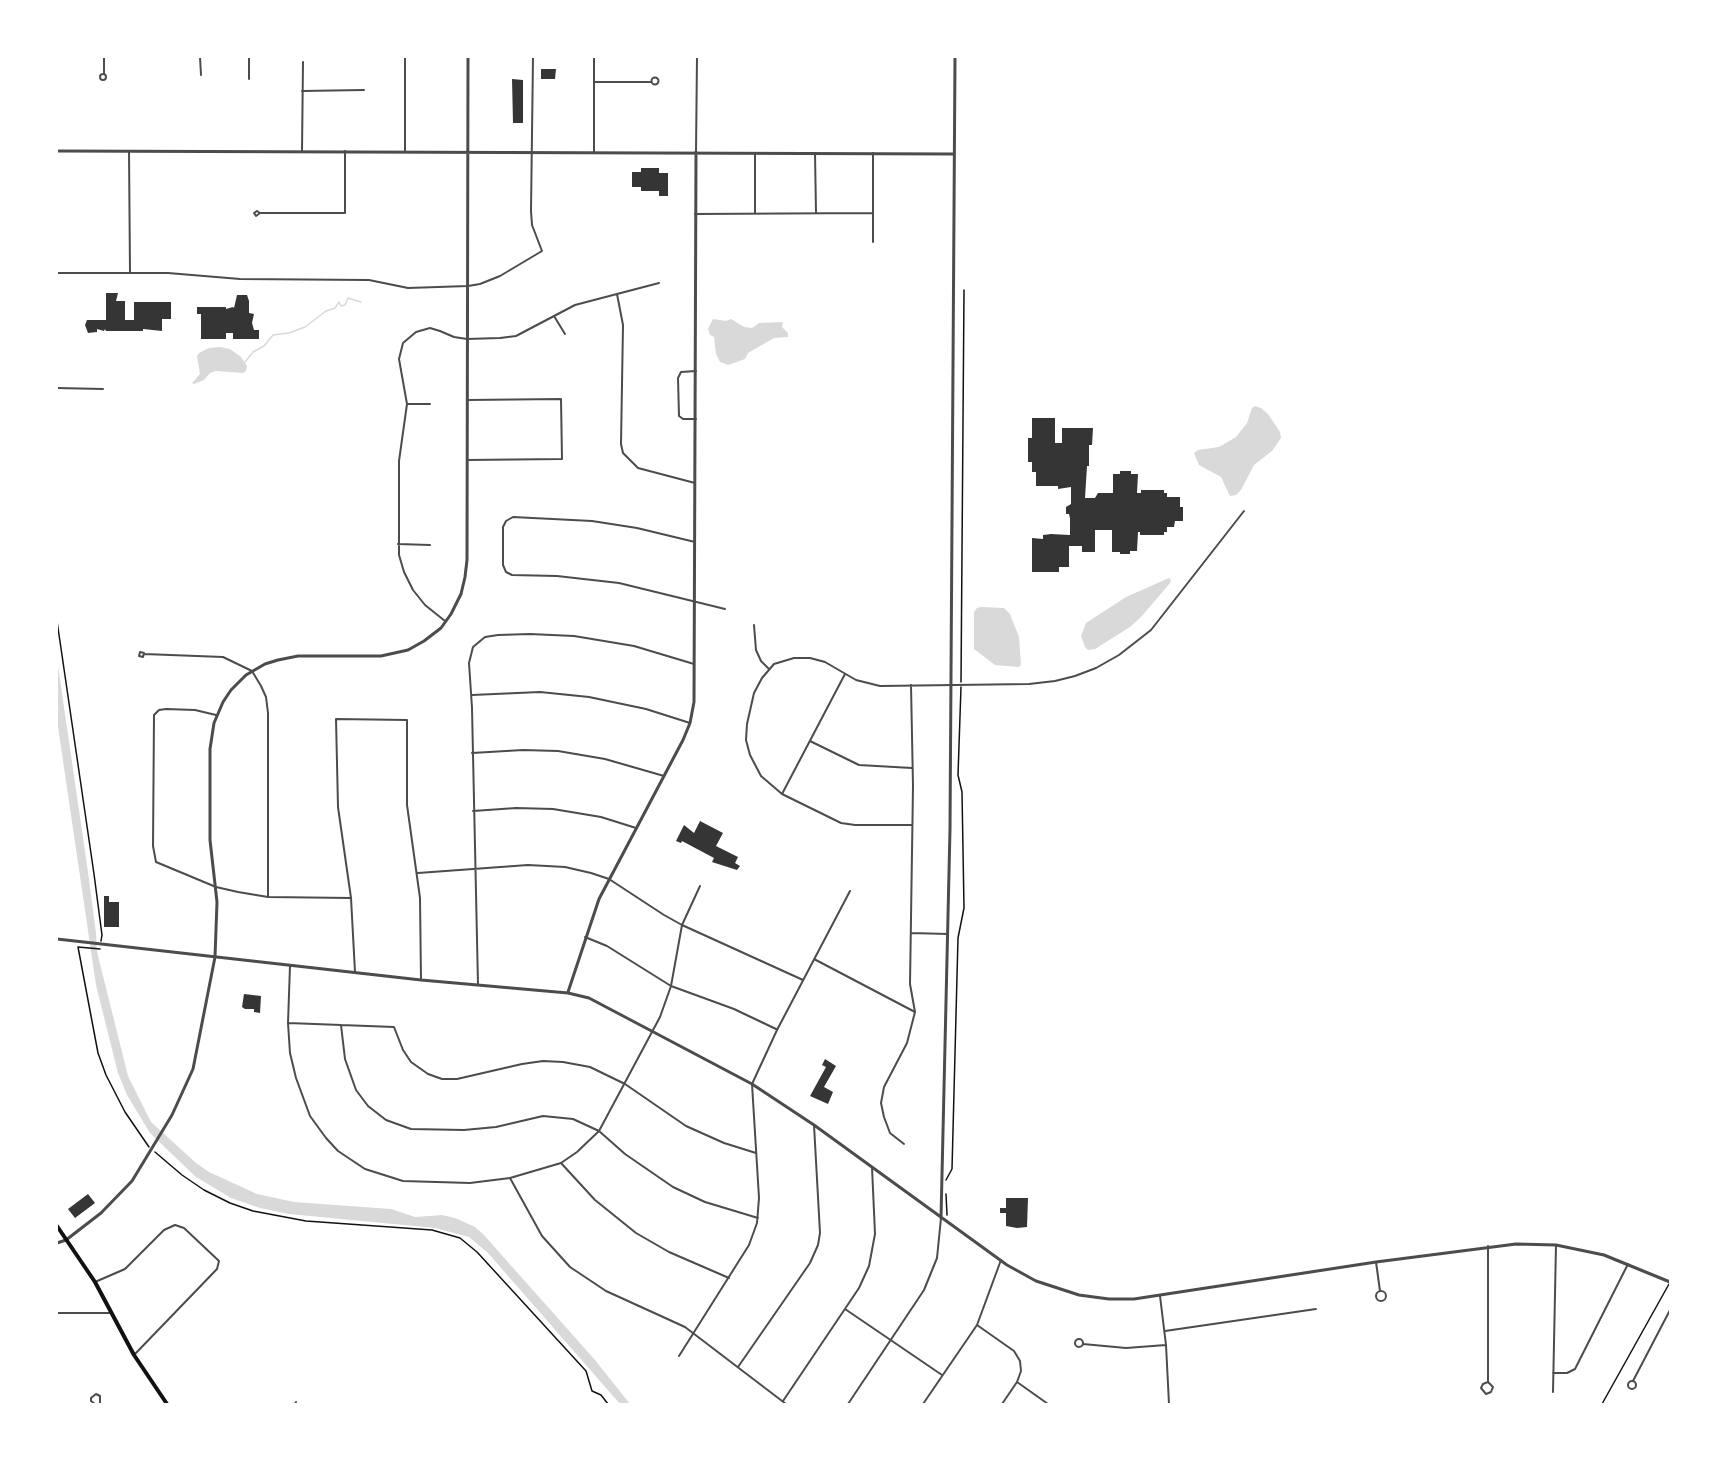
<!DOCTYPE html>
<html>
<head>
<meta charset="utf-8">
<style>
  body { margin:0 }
  #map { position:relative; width:1727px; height:1461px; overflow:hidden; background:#fff; font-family:"Nunito Sans",sans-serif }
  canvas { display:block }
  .frame { position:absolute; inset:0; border:58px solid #fff; pointer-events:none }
</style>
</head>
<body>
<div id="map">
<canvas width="1727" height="1461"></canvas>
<div class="frame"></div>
</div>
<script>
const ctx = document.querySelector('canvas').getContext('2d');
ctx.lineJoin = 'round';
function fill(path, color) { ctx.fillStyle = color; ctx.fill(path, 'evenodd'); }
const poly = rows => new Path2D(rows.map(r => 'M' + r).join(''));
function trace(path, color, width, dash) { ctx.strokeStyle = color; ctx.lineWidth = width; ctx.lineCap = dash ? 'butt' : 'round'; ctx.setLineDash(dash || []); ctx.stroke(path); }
fill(poly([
  [713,319,726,321,731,319,744,327,752,328,759,323,783,322,782,327,788,333,788,337,774,338,748,353,745,359,728,365,720,362,716,354,714,337,710,335,708,329],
  [220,347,230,349,241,357,247,366,246,371,243,373,216,371,210,373,204,380,194,384,192,383,200,374,197,356,199,353,209,348],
  [1255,406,1261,408,1268,414,1280,432,1281,438,1272,451,1254,465,1241,490,1236,495,1230,496,1221,477,1199,465,1194,453,1198,450,1219,447,1236,437,1247,423,1252,408],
  [1169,578,1171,580,1170,583,1141,617,1130,627,1095,649,1088,650,1085,647,1081,636,1086,623,1126,597],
  [981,607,1004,608,1010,614,1019,637,1021,665,1019,667,995,665,974,649,974,612,977,608],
  [57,659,88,872,96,933,97,952,128,1076,151,1122,196,1163,209,1172,257,1194,294,1202,391,1209,415,1217,442,1215,455,1218,475,1227,483,1234,595,1360,630,1404,620,1404,488,1253,469,1237,435,1228,289,1214,260,1208,231,1198,196,1177,150,1133,127,1095,118,1073,96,985,57,720]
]), '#d9d9d9');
trace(poly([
  [245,362,253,352,264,346,273,335,289,333,305,327,326,311,335,308,339,302,341,306,345,305,348,298,361,302]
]), '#d9d9d9', 1.5);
fill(poly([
  [541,69,556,69,555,79,541,79],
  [512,79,523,80,523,123,513,123],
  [641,168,659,168,659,173,668,173,668,196,659,196,659,191,641,191,641,187,632,187,632,172,641,172],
  [106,293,118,293,116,301,125,301,125,320,134,320,134,302,171,302,171,319,162,319,162,331,143,329,143,331,106,331,105,329,104,331,97,329,97,332,88,333,85,325,87,320,106,320],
  [237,295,247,295,249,301,249,313,254,314,252,323,254,330,259,330,259,339,233,339,233,333,226,333,226,339,201,339,201,314,197,314,197,307,226,307,226,309,233,307,234,308],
  [1032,418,1055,418,1055,443,1062,443,1062,428,1093,428,1092,445,1089,445,1089,466,1087,466,1085,498,1095,498,1098,493,1113,493,1113,474,1120,474,1120,471,1131,471,1131,474,1138,474,1137,493,1141,493,1141,490,1164,490,1164,493,1167,493,1167,497,1180,497,1180,507,1183,507,1183,521,1175,521,1174,527,1167,527,1167,532,1164,532,1164,535,1140,535,1140,532,1138,532,1137,551,1130,551,1130,554,1120,554,1120,552,1112,552,1112,530,1095,530,1095,552,1082,552,1082,546,1069,546,1069,567,1059,567,1059,572,1032,572,1032,538,1043,539,1043,535,1051,534,1070,535,1070,518,1069,514,1066,514,1066,507,1071,504,1071,487,1058,489,1058,486,1036,486,1036,472,1032,472,1032,462,1028,462,1028,438,1032,438],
  [700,821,723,833,716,846,738,857,735,863,740,866,737,870,715,863,712,862,714,858,682,841,681,843,676,841,684,825,694,833],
  [104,896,109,896,109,902,119,902,119,927,104,927],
  [244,994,261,996,260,1013,254,1012,254,1009,245,1009,242,1007],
  [825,1059,836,1066,824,1087,833,1092,828,1104,810,1096,826,1067,822,1065],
  [88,1194,95,1203,75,1218,68,1209],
  [1006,1198,1028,1198,1027,1227,1017,1228,1006,1226,1006,1213,1000,1213,1000,1208,1006,1208]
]), '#353535');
trace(poly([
  [57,621,94,874,102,935,101,941],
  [961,682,964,290],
  [100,949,78,947,98,1053,106,1075,125,1112,149,1147],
  [155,1152,182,1175,204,1190,230,1203,253,1211,306,1221,432,1230,460,1238,477,1252,586,1371,592,1391,601,1395,608,1404],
  [946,1180,952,1169,958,938,964,908,962,792,958,775,961,687],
  [946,1194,947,1215],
  [1602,1404,1669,1284]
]), '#111', 1.5);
trace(poly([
  [104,57,104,74],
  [200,57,201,75],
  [405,57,405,151],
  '100 77a3 3 0 1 1 6 0a3 3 0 1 1-6 0Z',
  '651.5 81a3.5 3.5 0 1 1 7 0a3.5 3.5 0 1 1-7 0Z',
  [249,79,249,57],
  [594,82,651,82],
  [302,91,364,90],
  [129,151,130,273],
  [302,151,303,62],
  [594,152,594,57],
  [696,152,697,57],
  [755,153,755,213],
  [815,153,816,213],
  [873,153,873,242],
  [257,211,260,213,256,216,254,213,257,211],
  [260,213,345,213,345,151],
  [695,214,873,213],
  [57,273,168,273,240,279,369,280,408,288,468,286,480,284,500,276,542,251,532,225,531,211,533,57],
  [617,294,623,325,621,444,623,453,638,468,695,483],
  [554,316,565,334],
  [57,388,103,389],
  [407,404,430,404],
  [696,419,683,419,679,416,678,378,681,372,696,371],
  [467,460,562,459,561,399,467,400],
  [695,542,637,528,592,521,513,517,506,521,503,527,503,565,506,572,512,575,557,576,619,583,725,609],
  [398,544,430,545],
  [445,621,425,605,413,590,404,572,399,555,399,461,407,404,399,359,403,343,416,332,430,328,440,331,454,337,467,339,500,338,516,336,575,305,659,283],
  [754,625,756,650,761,661,769,669],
  [140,652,144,653,143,657,139,656,140,652],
  [144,654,223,657,252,671,261,686,266,697,268,713,268,897],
  [472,695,540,692,589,697,646,709,690,723],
  [216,715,195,710,166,709,159,710,154,715,153,846,156,862,216,887,238,892,268,897,351,898],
  [810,741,859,765,912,768],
  [472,753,523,750,558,751,605,759,664,776],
  [782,794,845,674],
  [473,811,516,808,553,809,601,817,636,828],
  [912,825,855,825,841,823,782,794,761,776,750,755,746,740,747,724,754,693,762,678,774,664,794,658,810,658,825,662,856,680,880,686,1029,684,1055,681,1075,676,1096,668,1119,655,1151,630,1244,511],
  [418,873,528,865,565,867,591,873,609,879,664,915,682,925,803,980],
  [911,933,948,934],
  [585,937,607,946,671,986,734,1009,776,1029],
  [814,959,915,1012],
  [290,966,288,1023,290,1053,296,1078,310,1116,326,1138,338,1151,365,1169,403,1181,470,1183,510,1178,561,1163,577,1152,599,1131,660,1017,671,986,682,925,700,886],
  [355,972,351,898,338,807,336,719,407,720,407,805,420,898,421,980],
  [478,985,472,708,469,663,473,647,485,637,498,635,530,634,574,636,634,646,694,664],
  [288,1023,394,1027,403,1050,411,1062,428,1074,442,1079,457,1079,522,1064,543,1061,563,1062,590,1067,625,1084,686,1126,724,1143,756,1153],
  [341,1025,345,1059,356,1090,368,1106,386,1120,411,1129,464,1130,496,1127,543,1116,573,1119,599,1131,625,1154,673,1187,705,1202,758,1218],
  [904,1144,890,1133,884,1117,881,1103,884,1087,907,1043,915,1012,910,984,913,786,911,685],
  [561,1163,595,1200,636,1233,669,1252,729,1278],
  [510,1178,542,1236,570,1267,606,1291,685,1327,786,1404],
  [1488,1246,1488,1382,1493,1387,1491,1392,1486,1394,1481,1388,1483,1384,1488,1382],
  [1376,1262,1380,1291],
  [95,1282,125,1269,164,1230,175,1225,184,1228,219,1261,217,1269,135,1354],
  '1376 1296a5 5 0 1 1 10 0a5 5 0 1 1-10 0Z',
  [1160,1296,1166,1345,1169,1404],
  [845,1309,942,1375],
  [57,1313,111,1313],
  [977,1325,1014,1351,1020,1361,1021,1371,1017,1382,1002,1404],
  [1165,1331,1316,1309],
  '1075 1343a4 4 0 1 1 8 0a4 4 0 1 1-8 0Z',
  [1083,1344,1126,1348,1166,1345],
  [679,1356,749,1245,757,1223,759,1198,752,1084,777,1030,850,891],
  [738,1367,810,1263,818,1245,820,1233,814,1125],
  [1553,1373,1567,1373,1575,1369,1628,1264],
  '1628 1385a4 4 0 1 1 8 0a4 4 0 1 1-8 0Z',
  [1633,1381,1670,1310],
  [1017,1382,1048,1404],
  [1553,1392,1556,1245],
  [783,1401,859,1288,869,1266,875,1234,872,1167],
  [95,1404,91,1401,91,1398,96,1394,100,1396,100,1404],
  [295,1404,296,1402],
  [848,1404,924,1290,937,1258,941,1218],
  [923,1404,977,1325,1001,1260]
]), '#4c4c4c', 2);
trace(poly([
  [57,151,954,154],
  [57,939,421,980,568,993,589,998,752,1084,814,1125,1007,1265,1036,1281,1079,1295,1109,1299,1134,1299,1376,1262,1516,1244,1556,1245,1604,1255,1670,1282],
  [568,992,599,899,683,740,690,723,694,702,696,152],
  [941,1218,950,829,955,57],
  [57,1243,66,1240,101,1213,132,1181,172,1115,193,1069,215,957,217,902,210,840,210,749,214,723,223,702,231,690,246,675,265,664,278,660,298,656,381,656,408,650,424,641,441,628,451,614,461,594,465,577,467,560,468,57]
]), '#4c4c4c', 3);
trace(poly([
  [57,1226,95,1282,134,1355,167,1404]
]), '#111', 4);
</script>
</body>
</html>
